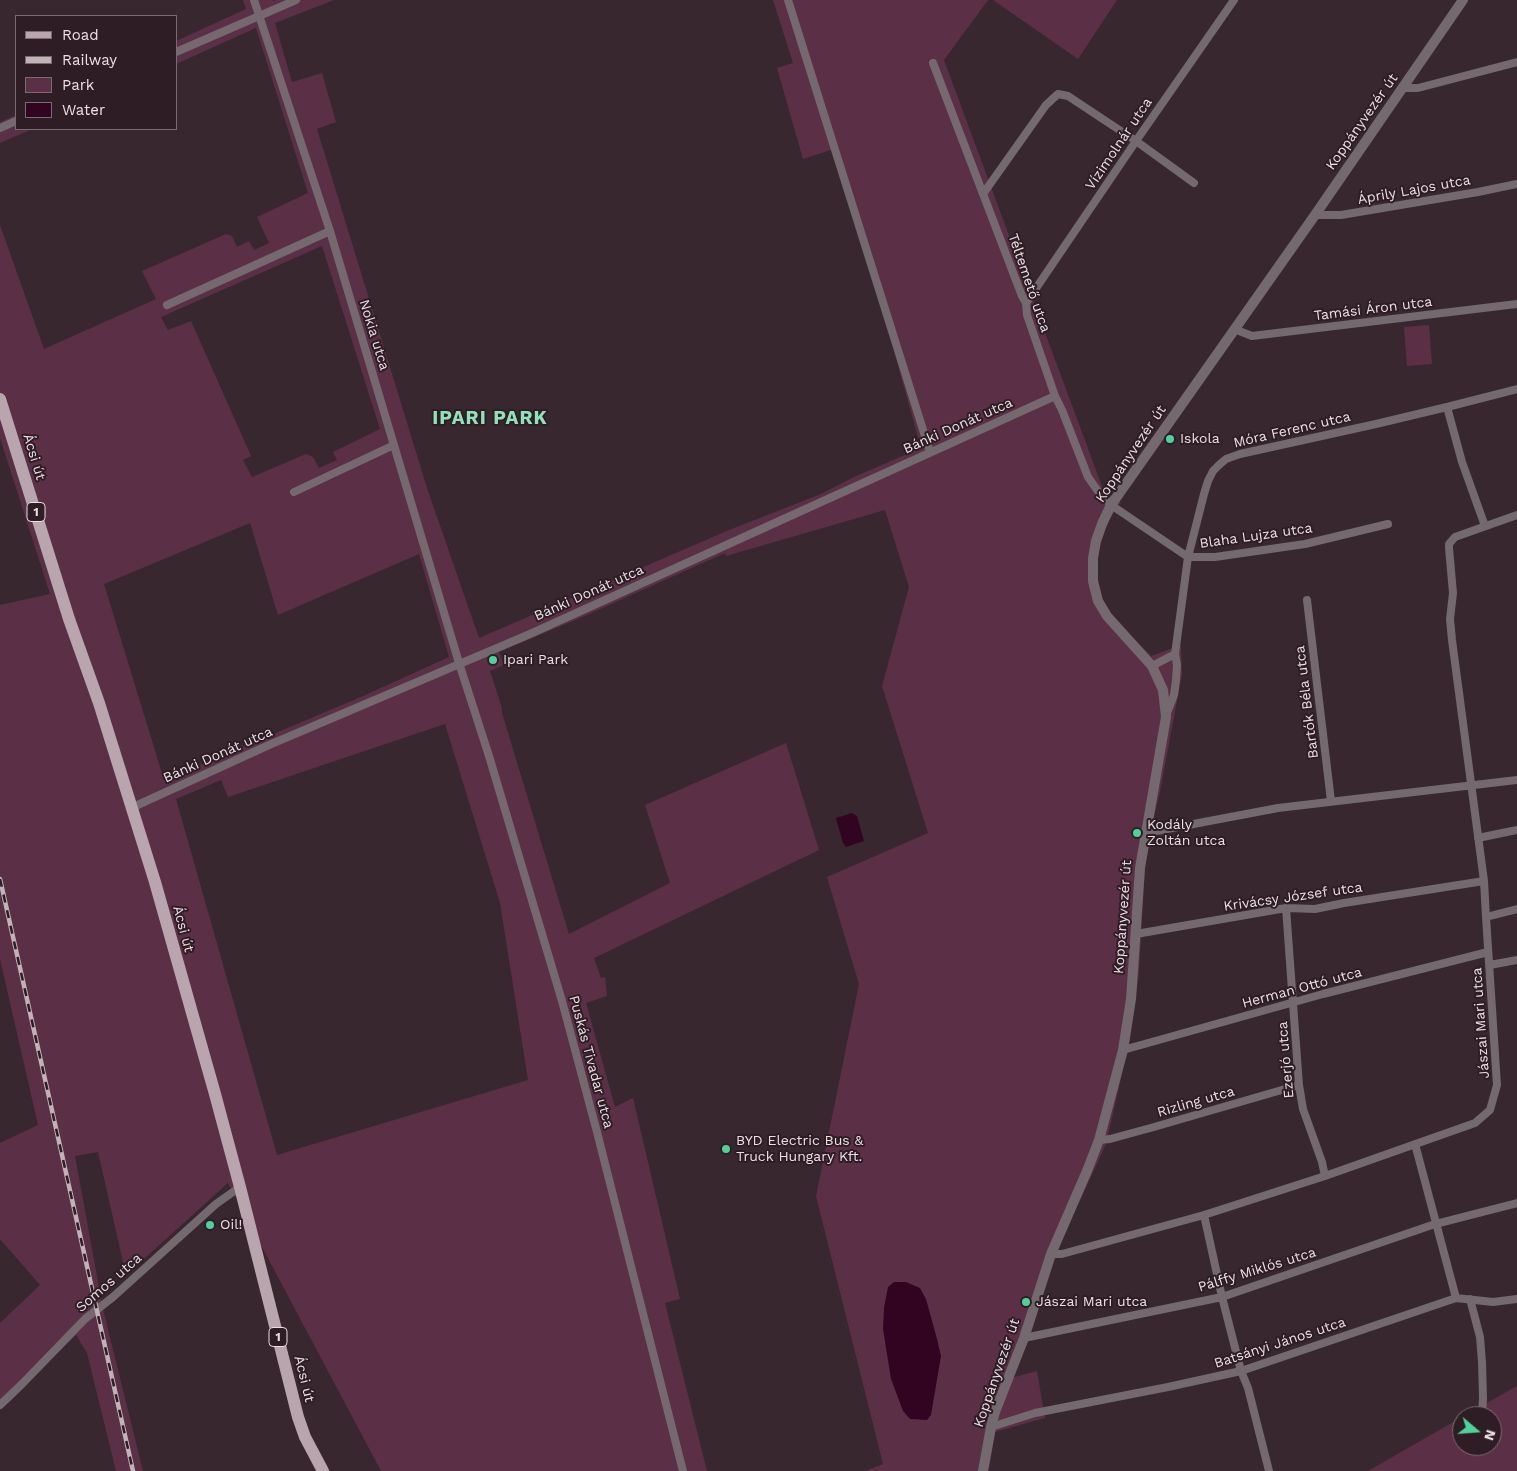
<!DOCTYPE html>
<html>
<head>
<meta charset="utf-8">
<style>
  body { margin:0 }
  #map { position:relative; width:1517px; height:1471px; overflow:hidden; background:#38272f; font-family:"Work Sans",sans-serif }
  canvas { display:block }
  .legend { position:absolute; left:15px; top:15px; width:162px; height:115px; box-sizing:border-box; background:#2e1d25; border:1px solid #7a6b71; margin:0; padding:6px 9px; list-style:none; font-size:15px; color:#ebdfe4 }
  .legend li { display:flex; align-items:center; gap:10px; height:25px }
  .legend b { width:25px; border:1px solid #7a6b71 }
  .north { position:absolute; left:1452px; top:1406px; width:50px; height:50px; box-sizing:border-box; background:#2e1d25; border:1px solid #7a6b71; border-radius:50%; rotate:108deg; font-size:14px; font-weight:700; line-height:20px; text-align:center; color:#ebdfe4 }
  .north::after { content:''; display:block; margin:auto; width:18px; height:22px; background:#4cd39a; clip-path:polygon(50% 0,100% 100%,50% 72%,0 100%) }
</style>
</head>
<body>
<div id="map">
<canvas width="1517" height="1471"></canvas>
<ul class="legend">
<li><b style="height:6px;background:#b8a5ae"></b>Road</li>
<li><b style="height:6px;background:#c0b3b8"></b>Railway</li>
<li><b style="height:14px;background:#5b3047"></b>Park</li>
<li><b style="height:14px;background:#330421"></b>Water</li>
</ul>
<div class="north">N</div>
</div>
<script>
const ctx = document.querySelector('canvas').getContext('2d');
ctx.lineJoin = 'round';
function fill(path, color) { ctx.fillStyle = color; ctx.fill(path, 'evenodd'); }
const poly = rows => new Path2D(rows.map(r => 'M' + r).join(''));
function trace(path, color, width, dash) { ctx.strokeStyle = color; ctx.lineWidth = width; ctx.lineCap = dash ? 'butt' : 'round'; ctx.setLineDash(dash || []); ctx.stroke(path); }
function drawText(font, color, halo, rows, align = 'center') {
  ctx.font = font + ' "Work Sans",sans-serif'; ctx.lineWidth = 4; ctx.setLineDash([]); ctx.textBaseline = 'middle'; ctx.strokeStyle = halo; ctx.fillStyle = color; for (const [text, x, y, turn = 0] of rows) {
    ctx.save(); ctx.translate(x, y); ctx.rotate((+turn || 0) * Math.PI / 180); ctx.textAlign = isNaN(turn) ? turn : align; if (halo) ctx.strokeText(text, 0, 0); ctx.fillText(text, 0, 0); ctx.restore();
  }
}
fill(poly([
  [243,0,273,0,273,1,276,0,334,0,275,23,292,82,322,73,336,122,317,129,427,488,479,638,729,530,821,494,854,477,921,448,890,337,846,195,831,150,803,159,777,68,793,63,773,0,988,0,944,60,1103,489,1121,502,1104,527,1097,551,1097,577,1102,598,1110,614,1151,656,1181,645,1182,674,1160,792,1146,848,1139,974,1130,1039,1106,1144,1059,1246,1027,1344,1011,1378,1037,1371,1045,1418,995,1432,989,1468,986,1469,985,1471,865,1471,883,1464,816,1196,859,984,827,877,928,833,882,686,909,587,885,510,726,556,725,553,587,615,499,652,504,665,490,671,502,708,502,713,569,934,670,883,645,805,786,743,819,850,594,958,601,978,605,977,607,996,586,1003,615,1107,633,1098,680,1299,665,1303,707,1471,381,1471,228,1183,126,1275,98,1152,75,1156,103,1309,143,1471,116,1471,87,1353,76,1335,0,1409,0,1323,40,1285,0,1239,0,1143,38,1125,0,959,0,605,50,594,0,438,0,225,44,349,156,299,142,271,226,234,232,236,237,247,249,241,254,250,269,243,257,217,308,193,256,28,176,64,176,41,246,9],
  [322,246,380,429,333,452,337,460,319,468,313,457,306,454,252,477,243,460,251,456,191,321,168,330,161,317],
  [250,523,278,615,419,554,449,657,361,697,164,780,104,584],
  [445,724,500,903,528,1080,277,1155,176,799,221,780,228,797],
  [993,0,1117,0,1078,59],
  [16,115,16,129,32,129,0,143,0,122],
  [1429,325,1432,364,1407,366,1404,327],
  [1517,1386,1517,1471,1368,1471,1462,1417,1462,1446,1492,1446,1492,1416,1464,1416]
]), '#5b3047');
fill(poly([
  [852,813,857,816,864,841,846,847,843,843,836,818],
  [894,1282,906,1282,920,1288,926,1299,937,1339,941,1356,931,1415,927,1420,910,1419,903,1411,891,1379,883,1329,884,1308,888,1287]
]), '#330421');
trace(poly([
  [254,0,330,231,459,663,489,756,562,1001,597,1132,683,1471],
  [788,0,930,452],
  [176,52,296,0],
  [933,63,1022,296,1026,303,1027,315,1055,396,1062,410,1088,477,1100,494,1111,505,1188,557,1215,557,1305,544,1388,524],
  [1403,88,1418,88,1517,62],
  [0,128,16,121],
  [983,194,1046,105,1058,94,1068,96,1136,141,1194,183],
  [1315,215,1341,215,1478,192,1517,184],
  [1026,303,1136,141,1234,0],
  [167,305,330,231],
  [1234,329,1252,336,1517,304],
  [1447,407,1462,462,1485,526],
  [294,492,394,445],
  [1307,600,1331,801],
  [1152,666,1175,654],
  [1167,713,1174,695,1176,680,1177,665,1175,654,1188,557,1204,494,1208,481,1213,471,1219,465,1226,459,1240,454,1376,424,1447,407,1517,389],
  [131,808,269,745,530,634,1055,396],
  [1146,833,1278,808,1517,780],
  [1478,838,1517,830],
  [1286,908,1299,1085,1303,1109,1322,1162,1325,1176],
  [1486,917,1517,909],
  [1136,934,1286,908,1315,909,1344,903,1484,881],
  [1490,965,1517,960],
  [1123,1050,1323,994,1488,952],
  [1099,1140,1110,1139,1154,1127,1299,1085],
  [1415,1144,1456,1298],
  [1204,1215,1222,1297,1241,1371,1248,1388,1269,1471],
  [1051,1254,1062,1254,1204,1215,1325,1176,1475,1123,1490,1110,1497,1085,1486,917,1484,881,1452,640,1450,619,1453,593,1449,548,1449,544,1455,537,1517,515],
  [1470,1299,1480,1337,1482,1362,1483,1398,1482,1416],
  [1024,1338,1222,1297,1435,1224,1517,1203],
  [0,1405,22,1384,85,1319,113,1297,216,1204,240,1187],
  [991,1427,1035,1413,1168,1387,1241,1371,1456,1298,1493,1302,1517,1299]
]), '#73696e', 8);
trace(poly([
  [983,1471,991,1427,995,1412,1024,1338,1051,1254,1087,1171,1099,1140,1123,1050,1131,999,1140,868,1166,717,1163,690,1152,666,1107,616,1098,601,1093,581,1093,558,1096,541,1102,524,1111,505,1315,215,1463,0]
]), '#73696e', 10);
trace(poly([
  [0,399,69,619,99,703,155,882,215,1094,240,1187,298,1417,305,1437,323,1471]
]), '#b8a5ae', 12);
const rail = poly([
  [0,879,133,1471]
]);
trace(rail, '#c0b3b8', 4.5);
trace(rail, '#2e1d25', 2.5, [8]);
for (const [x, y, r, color] of [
  [1170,439,5,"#4cd39a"],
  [493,660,5,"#4cd39a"],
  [1137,833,5,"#4cd39a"],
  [726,1149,5,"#4cd39a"],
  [210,1225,5,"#4cd39a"],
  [1026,1302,5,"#4cd39a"]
]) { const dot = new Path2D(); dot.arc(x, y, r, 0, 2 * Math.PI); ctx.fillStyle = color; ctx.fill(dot); trace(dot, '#2e1d25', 2); }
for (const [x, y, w] of [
  [36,512,18],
  [278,1337,18]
]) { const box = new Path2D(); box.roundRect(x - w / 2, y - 9.5, w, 19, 4); ctx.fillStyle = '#2e1d25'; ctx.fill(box); trace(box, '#ebdfe4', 1); }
drawText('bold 12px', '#ebdfe4', null, [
  ["1",36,512],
  ["1",278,1337]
]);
drawText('14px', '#ebdfe4', '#2e1d25', [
  ["Koppányvezér út",1362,122,-55],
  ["Vízimolnár utca",1119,144,-56],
  ["Áprily Lajos utca",1414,190,-10],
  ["Téltemető utca",1029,283,71],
  ["Tamási Áron utca",1373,309,-7],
  ["Nokia utca",374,335,73],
  ["Bánki Donát utca",958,426,-24],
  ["Móra Ferenc utca",1292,430,-13],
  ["Koppányvezér út",1131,454,-56],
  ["Ácsi út",34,457,73],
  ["Blaha Lujza utca",1256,536,-8],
  ["Bánki Donát utca",589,593,-24],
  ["Bartók Béla utca",1307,702,-97],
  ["Bánki Donát utca",218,755,-24],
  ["Krivácsy József utca",1293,897,-8],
  ["Koppányvezér út",1123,917,-86],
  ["Ácsi út",183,929,75],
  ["Herman Ottó utca",1302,988,-15],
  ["Jászai Mari utca",1481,1023,-94],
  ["Ezerjó utca",1286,1060,-95],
  ["Puskás Tivadar utca",591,1062,75],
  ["Rizling utca",1196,1102,-16],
  ["Pálffy Miklós utca",1257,1270,-17],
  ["Somos utca",109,1283,-41],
  ["Batsányi János utca",1280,1343,-18],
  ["Koppányvezér út",997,1373,-71],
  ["Ácsi út",304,1379,76]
]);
drawText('14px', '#ebdfe4', '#2e1d25', [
  ["Iskola",1180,439],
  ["Ipari Park",503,660],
  ["Kodály",1147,825],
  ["Zoltán utca",1147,841],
  ["BYD Electric Bus &",736,1141],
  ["Truck Hungary Kft.",736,1157],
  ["Oil!",220,1225],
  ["Jászai Mari utca",1036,1302]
], 'left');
ctx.letterSpacing = '1px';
drawText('bold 19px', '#8fe2b9', '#2e1d25', [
  ["IPARI PARK",490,418]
]);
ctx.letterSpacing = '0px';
</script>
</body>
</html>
